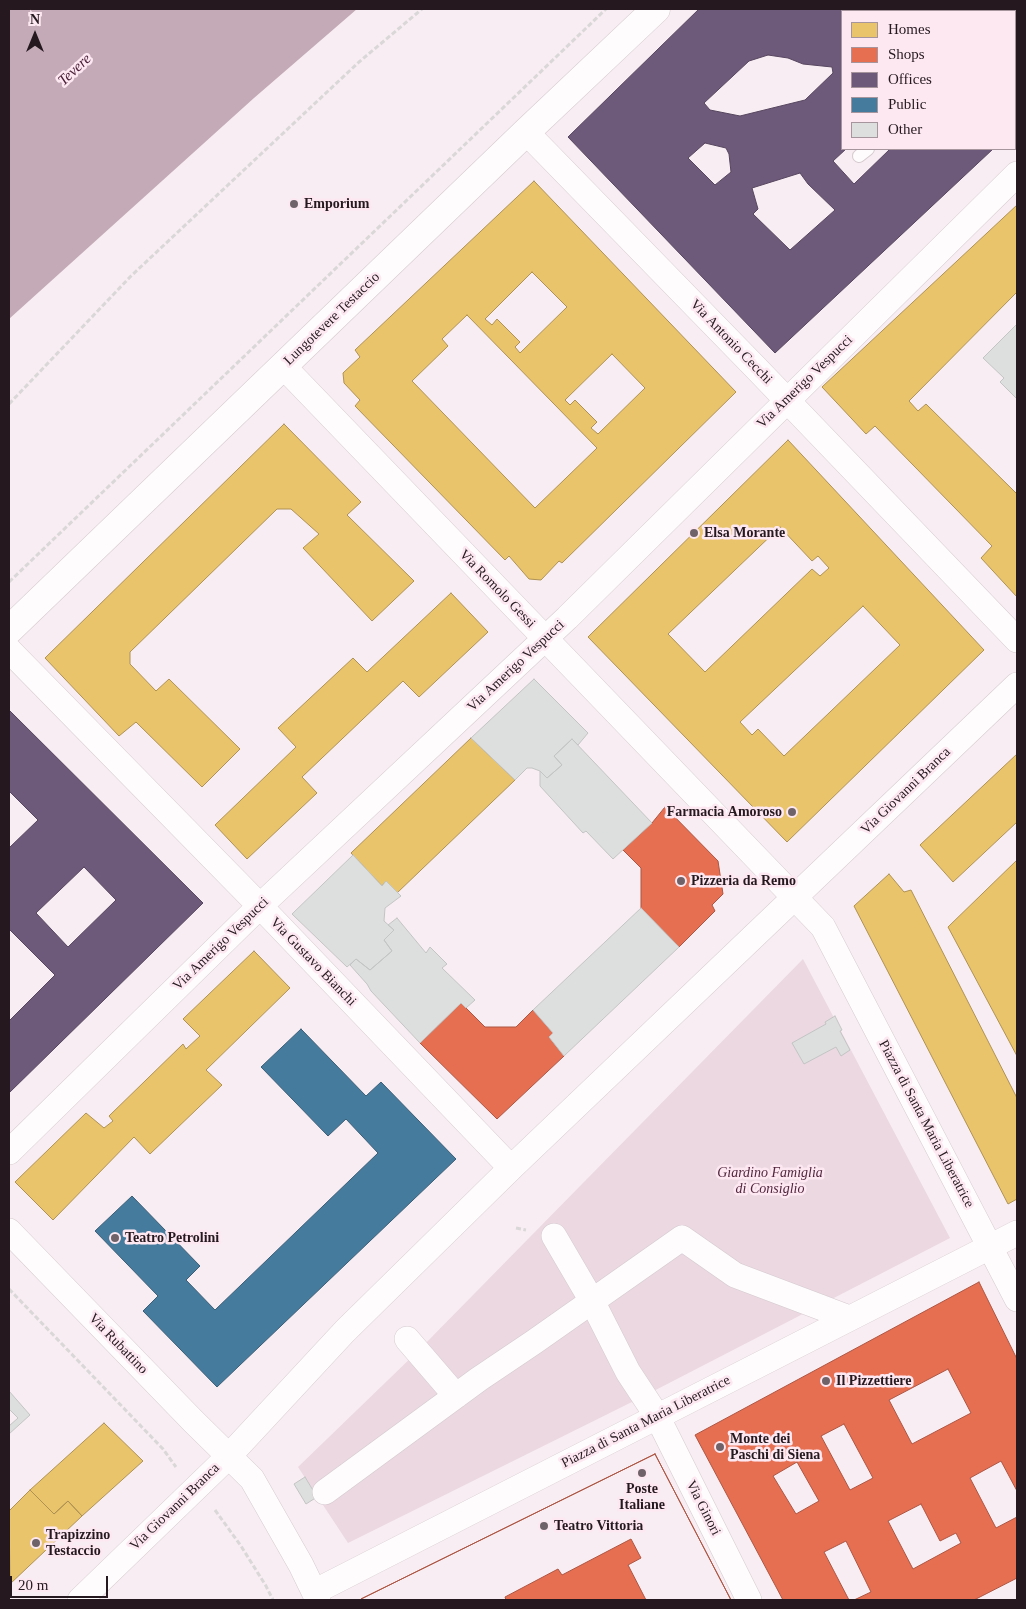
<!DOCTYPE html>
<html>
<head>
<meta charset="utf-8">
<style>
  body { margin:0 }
  #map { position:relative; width:1026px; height:1609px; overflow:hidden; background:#f8edf2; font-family:Georgia,serif }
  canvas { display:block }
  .frame { position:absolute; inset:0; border:10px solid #25191f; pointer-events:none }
  .legend { position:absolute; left:841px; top:10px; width:175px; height:140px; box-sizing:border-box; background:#fde8f2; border:1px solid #a7959e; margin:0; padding:6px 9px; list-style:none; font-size:15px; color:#25191f }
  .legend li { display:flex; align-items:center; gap:10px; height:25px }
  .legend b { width:25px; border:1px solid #a7959e }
  .north { position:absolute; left:10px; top:10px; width:50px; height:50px; -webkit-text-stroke:4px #fde8f2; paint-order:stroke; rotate:0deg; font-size:14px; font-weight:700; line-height:20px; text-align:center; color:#25191f }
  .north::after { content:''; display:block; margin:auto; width:18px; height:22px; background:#25191f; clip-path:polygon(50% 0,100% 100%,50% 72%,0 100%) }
  .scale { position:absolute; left:10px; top:1576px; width:98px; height:22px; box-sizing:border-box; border:2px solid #25191f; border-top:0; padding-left:6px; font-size:15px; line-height:18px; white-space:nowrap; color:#25191f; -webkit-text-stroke:4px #fde8f2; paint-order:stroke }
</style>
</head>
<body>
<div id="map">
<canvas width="1026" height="1609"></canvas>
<div class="frame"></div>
<ul class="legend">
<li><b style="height:14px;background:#e9c46a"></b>Homes</li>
<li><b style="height:14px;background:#e76f51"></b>Shops</li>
<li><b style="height:14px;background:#6d597a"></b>Offices</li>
<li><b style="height:14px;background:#457b9d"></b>Public</li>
<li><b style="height:14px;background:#dddfdf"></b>Other</li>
</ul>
<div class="north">N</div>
<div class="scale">20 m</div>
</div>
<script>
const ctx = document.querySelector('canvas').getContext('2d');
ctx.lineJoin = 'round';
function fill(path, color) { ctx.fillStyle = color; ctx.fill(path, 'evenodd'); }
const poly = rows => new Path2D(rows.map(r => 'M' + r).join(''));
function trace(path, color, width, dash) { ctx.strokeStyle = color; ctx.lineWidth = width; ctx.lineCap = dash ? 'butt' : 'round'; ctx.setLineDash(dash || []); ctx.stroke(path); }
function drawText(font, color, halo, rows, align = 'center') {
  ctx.font = font + ' Georgia,serif'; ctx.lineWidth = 5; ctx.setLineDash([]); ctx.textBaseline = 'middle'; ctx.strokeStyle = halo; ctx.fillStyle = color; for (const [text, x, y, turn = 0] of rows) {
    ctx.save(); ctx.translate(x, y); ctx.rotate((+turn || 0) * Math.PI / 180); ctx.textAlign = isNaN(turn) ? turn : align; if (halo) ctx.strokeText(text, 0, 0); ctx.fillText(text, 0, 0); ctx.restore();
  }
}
fill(poly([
  [803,959,950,1238,644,1396,348,1543,298,1467,418,1351]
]), '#ebd8e1');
fill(poly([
  [9,9,357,9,254,98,9,319]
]), '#c3aab6');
const homes = poly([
  [534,181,736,392,562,563,559,561,541,580,529,579,509,556,505,560,355,406,360,400,344,383,343,373,360,357,355,350,534,181],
  [532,272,567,307,520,353,515,347,520,342,497,319,492,325,485,319,532,272],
  [467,315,597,448,535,508,412,381,448,346,442,339,467,315],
  [612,354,645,388,598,434,591,428,597,422,575,400,570,405,565,400,612,354],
  [1017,205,1017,292,909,401,918,411,926,404,1017,494,1017,513,1016,514,1017,515,1017,597,981,558,992,546,875,426,866,434,822,387,1017,205],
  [284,424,361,502,347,515,414,581,372,621,303,548,319,534,291,509,277,509,130,652,130,664,156,691,169,679,240,749,202,787,136,722,119,736,45,658,284,424],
  [788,440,984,650,787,842,588,637,788,440],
  [780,527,812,561,818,556,829,568,820,576,812,569,705,672,668,634,780,527],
  [863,606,900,645,784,756,758,729,752,735,740,722,863,606],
  [451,593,488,632,419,697,403,681,302,777,317,793,247,859,215,825,296,747,278,728,353,658,367,672,451,593],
  [471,738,515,780,397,893,386,881,382,886,351,853,471,738],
  [1017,754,1017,822,953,882,920,845,1017,754],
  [1017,860,1017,1056,948,927,1017,860],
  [889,874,904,892,911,890,1017,1098,1017,1199,1008,1204,854,906,889,874],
  [254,951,290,988,206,1070,222,1085,150,1154,134,1137,53,1220,15,1182,86,1113,104,1128,113,1121,109,1116,183,1044,186,1049,200,1036,183,1019,254,951],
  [104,1423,143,1461,82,1516,68,1501,54,1514,30,1490,104,1423],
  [30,1490,54,1514,68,1501,82,1516,10,1584,9,1511,30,1490]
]);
fill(homes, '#e9c46a');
trace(homes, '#ae9154', 1);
const shops = poly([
  [665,807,718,861,723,894,712,905,715,911,679,947,641,908,641,868,623,850,652,823,665,807],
  [461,1003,485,1027,516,1027,533,1010,553,1033,549,1037,564,1056,497,1119,420,1043,461,1003],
  [979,1282,1017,1359,1017,1491,1001,1461,970,1478,996,1528,1017,1517,1017,1578,974,1600,854,1600,871,1592,846,1541,824,1552,849,1600,783,1600,695,1435,979,1282],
  [948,1369,971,1413,912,1444,889,1400,948,1369],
  [844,1424,873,1478,850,1490,821,1436,844,1424],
  [797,1462,819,1501,796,1514,773,1476,797,1462],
  [921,1504,940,1541,956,1533,961,1543,913,1569,888,1521,921,1504],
  [655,1454,731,1600,362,1600,361,1599,655,1454],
  [655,1454,731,1600,646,1600,628,1565,641,1558,631,1539,562,1575,558,1569,505,1597,506,1600,362,1600,361,1599,655,1454]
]);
fill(shops, '#e76f51');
trace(shops, '#ad5542', 1);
const offices = poly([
  [699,9,871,9,879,11,842,11,842,149,846,149,833,161,854,184,890,149,993,149,775,353,568,137,699,9],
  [768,55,788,58,803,64,832,67,833,73,805,100,740,116,710,110,704,103,749,61,768,55],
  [705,143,726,148,729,154,731,172,715,185,688,158,705,143],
  [800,173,808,184,835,210,790,250,753,214,758,209,752,188,800,173],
  [1015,57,1017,59,1017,126,1015,129,1015,57],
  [9,710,203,903,9,1093,9,1021,55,975,9,929,9,848,38,820,9,791,9,710],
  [84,867,116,900,68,947,36,913,84,867]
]);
fill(offices, '#6d597a');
trace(offices, '#57465f', 1);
const public = poly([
  [301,1029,366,1096,381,1082,456,1159,217,1387,143,1311,158,1296,95,1231,132,1196,200,1266,186,1280,215,1310,378,1153,346,1119,328,1136,261,1067,301,1029]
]);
fill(public, '#457b9d');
trace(public, '#3b5e77', 1);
const building = poly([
  [1017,324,1017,399,1000,382,1004,378,983,358,1017,324],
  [534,679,588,733,578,745,572,739,554,756,562,765,547,778,540,771,532,768,527,768,515,780,471,738,534,679],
  [572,739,652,823,613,859,586,831,583,833,540,786,540,771,547,778,562,765,554,756,572,739],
  [353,855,382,886,386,881,401,896,385,908,384,921,394,930,384,940,392,951,370,970,356,959,347,967,292,914,353,855],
  [641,908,679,947,564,1056,549,1037,553,1033,533,1010,641,908],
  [397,918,426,953,430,947,447,964,442,968,475,1000,466,1008,461,1003,420,1043,371,991,367,984,350,965,356,959,370,970,392,951,384,940,394,930,388,925,397,918],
  [835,1016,842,1030,840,1031,850,1050,841,1056,836,1047,804,1064,792,1043,826,1024,825,1022,835,1016],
  [9,1391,30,1415,9,1434,9,1426,18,1418,9,1409,9,1391],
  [305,1477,317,1497,306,1504,294,1484,305,1477]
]);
fill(building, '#dddfdf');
trace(building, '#c3c4c4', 1);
const lane = poly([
  [859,156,868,149]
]);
const street = poly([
  [975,9,984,11],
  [1015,19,1017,19],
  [526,132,756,368,1017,640],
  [283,366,823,927,1017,1299],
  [9,650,260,906,511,1168],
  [9,1152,260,906,567,618,1017,174],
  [9,1231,193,1421,252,1479,301,1565,318,1600],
  [554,1236,592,1301,628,1372,657,1416,749,1600],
  [407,1339,456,1396],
  [325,1492,479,1379,534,1342,682,1238,735,1275,849,1318],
  [314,1592,1017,1233],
  [80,1600,228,1457,345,1331,511,1168,1017,685]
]);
const secondary = poly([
  [9,630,526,132,656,9]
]);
trace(lane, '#d5cacf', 14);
trace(street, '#d5cacf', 26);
trace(secondary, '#d5cacf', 29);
trace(poly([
  [9,404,131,276,359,62,422,9],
  [9,582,606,9],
  [516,1228,526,1230],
  [9,1289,163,1449,176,1467],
  [215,1510,241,1546,266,1586,273,1600]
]), '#dad7d8', 3, [5, 2.5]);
trace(lane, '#fefcfd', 12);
trace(street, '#fefcfd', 25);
trace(secondary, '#fefcfd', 28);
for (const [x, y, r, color] of [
  [294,204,5,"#6f6369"],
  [694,533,5,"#6f6369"],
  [792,812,5,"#6f6369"],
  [681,881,5,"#6f6369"],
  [115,1238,5,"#6f6369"],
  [826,1381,5,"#6f6369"],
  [720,1447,5,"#6f6369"],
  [642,1473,5,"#6f6369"],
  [544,1526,5,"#6f6369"],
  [36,1543,5,"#6f6369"]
]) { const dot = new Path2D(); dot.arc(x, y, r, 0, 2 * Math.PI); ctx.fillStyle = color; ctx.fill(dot); trace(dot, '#fde8f2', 2); }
drawText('bold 14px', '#25191f', '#fde8f2', [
  ["Emporium",304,204],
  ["Elsa Morante",704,533],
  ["Farmacia Amoroso",782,812,"right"],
  ["Pizzeria da Remo",691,881],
  ["Teatro Petrolini",125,1238],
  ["Il Pizzettiere",836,1381],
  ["Monte dei",730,1439],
  ["Paschi di Siena",730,1455],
  ["Poste",642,1489,"center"],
  ["Italiane",642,1505,"center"],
  ["Teatro Vittoria",554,1526],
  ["Trapizzino",46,1535],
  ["Testaccio",46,1551]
], 'left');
drawText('14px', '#25191f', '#fde8f2', [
  ["Lungotevere Testaccio",332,319,-44],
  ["Via Antonio Cecchi",731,342,46],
  ["Via Amerigo Vespucci",805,382,-44],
  ["Via Romolo Gessi",497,589,46],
  ["Via Amerigo Vespucci",516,666,-43],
  ["Via Giovanni Branca",906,791,-44],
  ["Via Amerigo Vespucci",221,944,-44],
  ["Via Gustavo Bianchi",313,962,46],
  ["Piazza di Santa Maria Liberatrice",926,1124,62],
  ["Via Rubattino",118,1344,46],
  ["Piazza di Santa Maria Liberatrice",646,1422,-27],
  ["Via Giovanni Branca",175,1507,-44],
  ["Via Ginori",703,1508,63]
]);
drawText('italic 14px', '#52263e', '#fde8f2', [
  ["Giardino Famiglia",770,1173],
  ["di Consiglio",770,1189]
]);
drawText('italic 15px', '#471c34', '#fde8f2', [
  ["Tevere",75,70,-43]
]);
</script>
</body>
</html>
